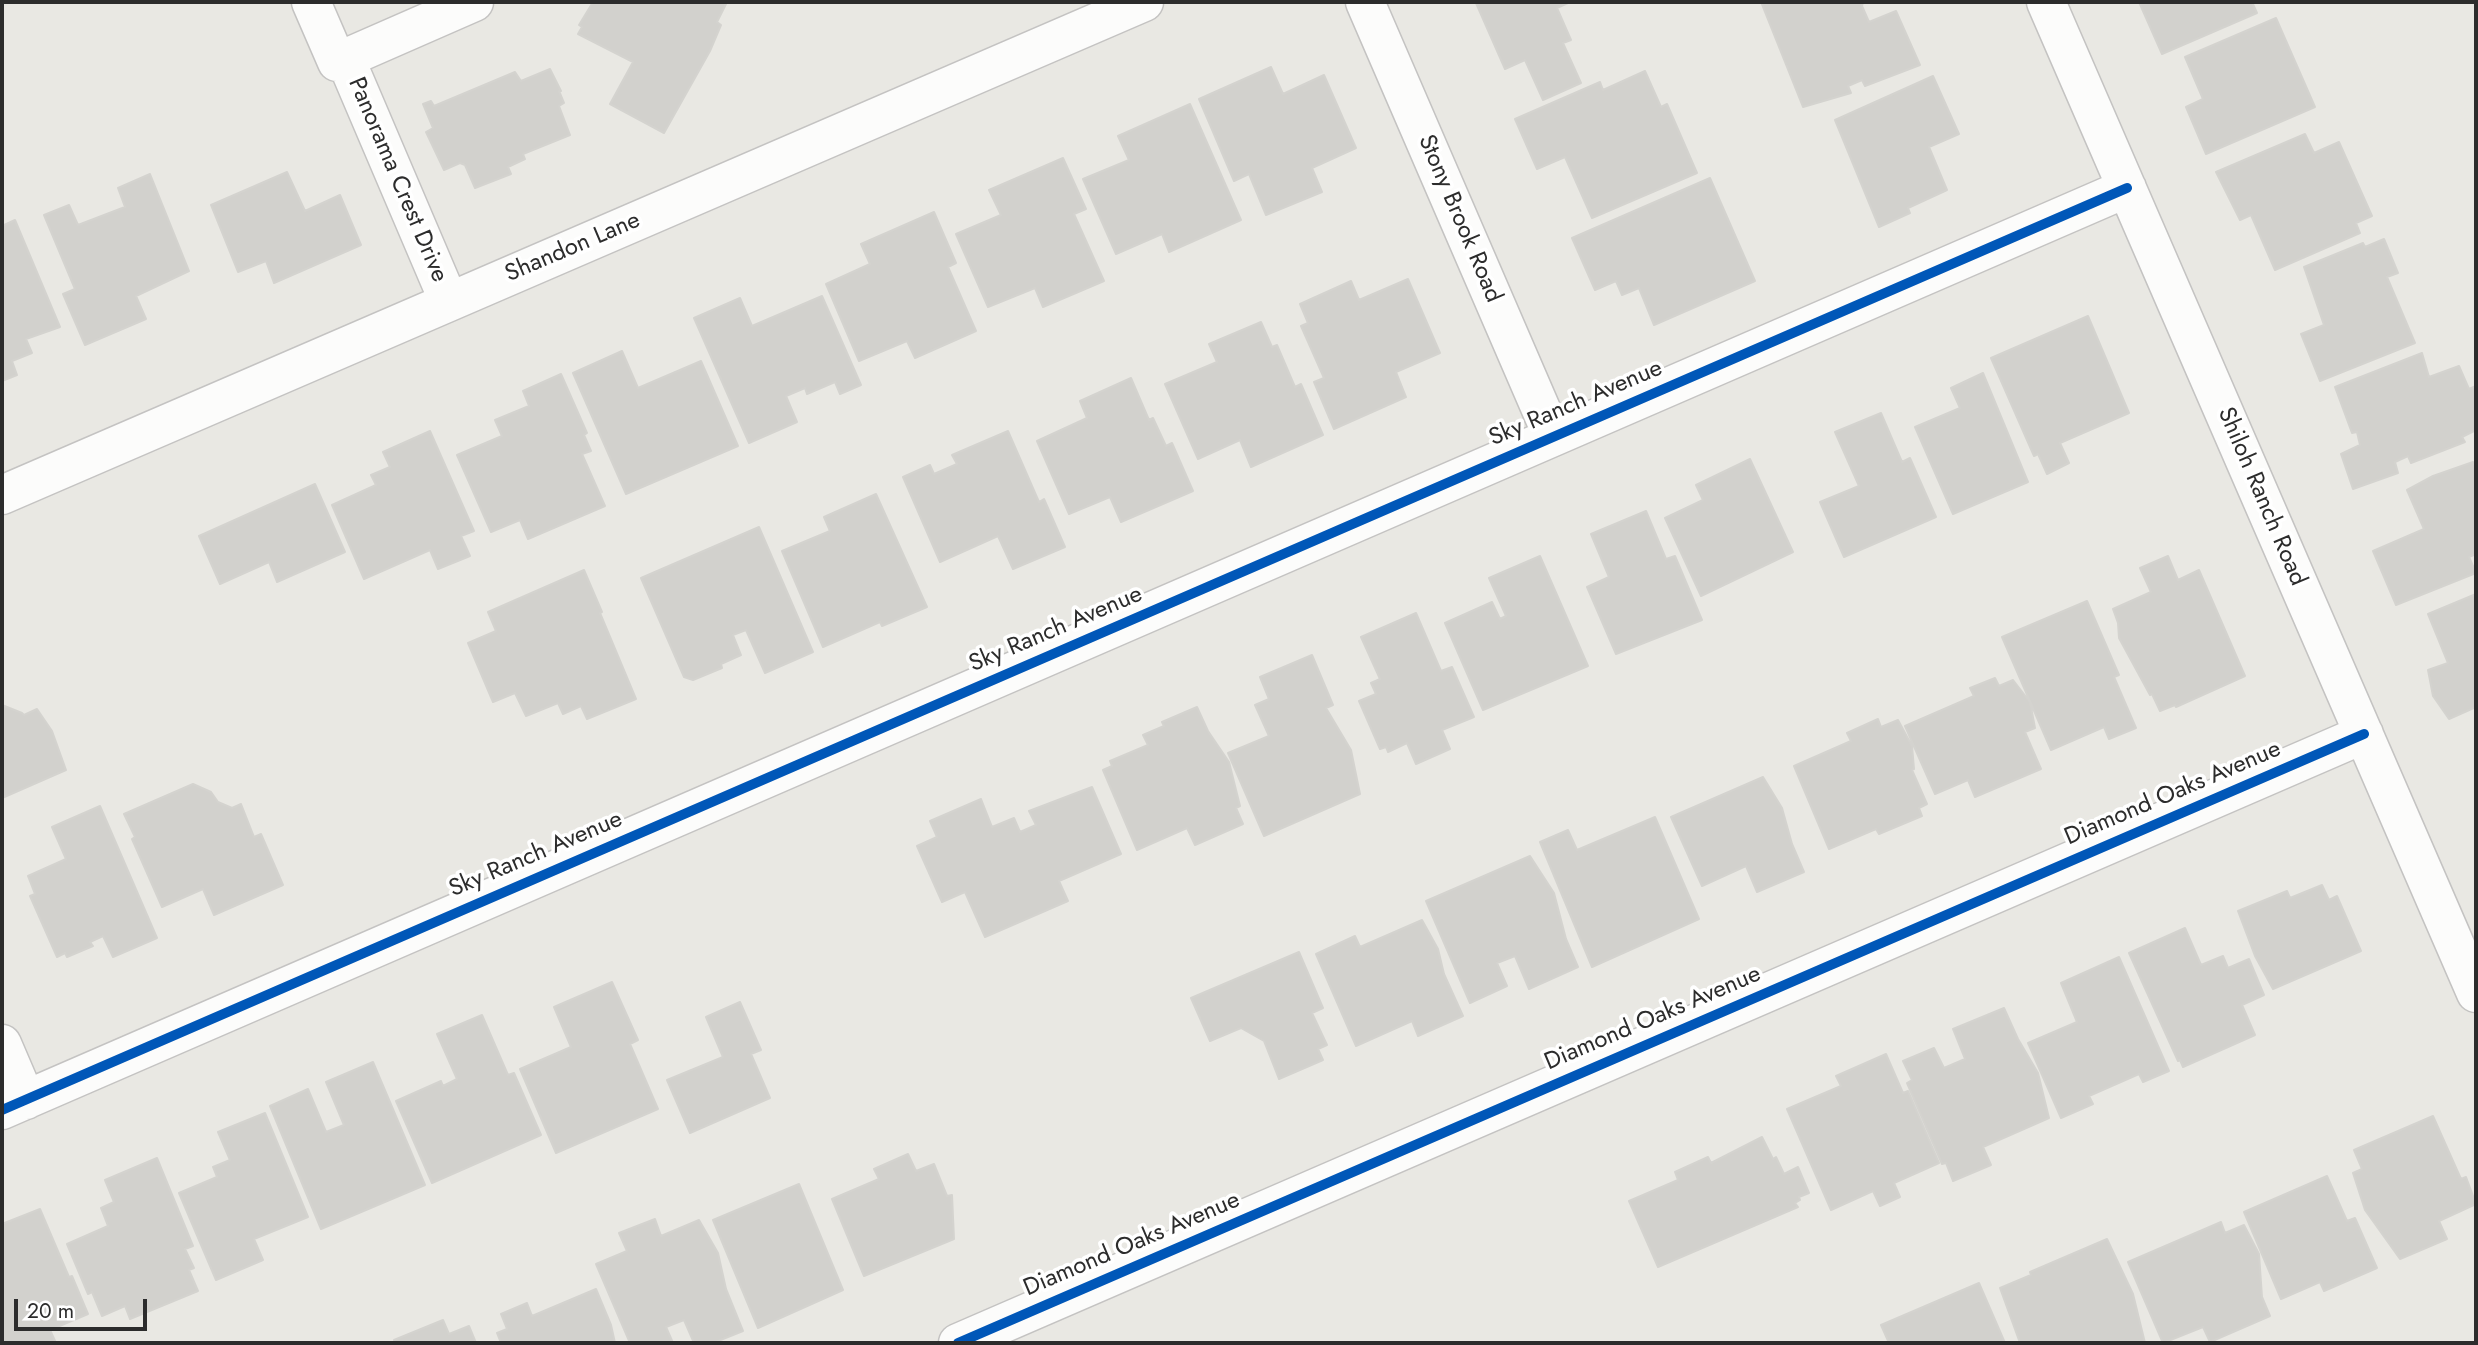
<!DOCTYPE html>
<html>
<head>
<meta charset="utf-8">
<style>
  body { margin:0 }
  #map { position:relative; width:2478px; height:1345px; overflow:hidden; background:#e9e8e3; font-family:Jost,sans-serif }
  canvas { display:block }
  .frame { position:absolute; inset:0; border:4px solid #2c2c2c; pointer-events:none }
  .scale { position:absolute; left:14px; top:1299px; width:133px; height:32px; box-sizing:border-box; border:4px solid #2c2c2c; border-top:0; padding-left:9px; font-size:21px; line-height:24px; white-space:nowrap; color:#2c2c2c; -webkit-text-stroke:5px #fff; paint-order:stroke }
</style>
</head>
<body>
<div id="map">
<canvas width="2478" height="1345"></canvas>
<div class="frame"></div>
<div class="scale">20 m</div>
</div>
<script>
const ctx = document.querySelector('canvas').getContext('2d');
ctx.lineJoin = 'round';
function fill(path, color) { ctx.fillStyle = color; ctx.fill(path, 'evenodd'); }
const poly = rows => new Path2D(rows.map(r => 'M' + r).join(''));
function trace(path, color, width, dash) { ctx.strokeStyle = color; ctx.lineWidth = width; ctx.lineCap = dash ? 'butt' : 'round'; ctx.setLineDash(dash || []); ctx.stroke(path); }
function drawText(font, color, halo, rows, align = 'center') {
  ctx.font = font + ' Jost,sans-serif'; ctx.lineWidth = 7; ctx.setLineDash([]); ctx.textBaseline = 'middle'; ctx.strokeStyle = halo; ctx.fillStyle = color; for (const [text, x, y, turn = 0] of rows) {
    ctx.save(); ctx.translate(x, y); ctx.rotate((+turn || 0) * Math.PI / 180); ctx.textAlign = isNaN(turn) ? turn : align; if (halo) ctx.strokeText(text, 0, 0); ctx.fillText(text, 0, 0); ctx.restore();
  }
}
const building = poly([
  [593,2,727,2,717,22,721,25,710,51,664,133,610,104,633,62,578,34,582,27,579,25,593,2],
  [1479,2,1570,2,1557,8,1571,40,1563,43,1581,83,1543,100,1525,60,1505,69,1476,3,1479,2],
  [1761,2,1863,2,1862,6,1869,22,1896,11,1920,65,1865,86,1862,80,1848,86,1851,93,1803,107,1761,2],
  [2139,2,2252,2,2257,13,2162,54,2139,2],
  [2276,18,2315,107,2206,154,2186,107,2203,99,2185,57,2276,18],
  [1271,67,1283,94,1324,75,1356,148,1312,168,1322,192,1266,215,1249,174,1234,181,1199,99,1271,67],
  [550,69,561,91,559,91,564,103,559,106,570,135,523,154,525,159,508,167,511,174,475,188,465,165,460,163,444,170,426,132,433,128,423,104,431,101,434,106,515,72,521,81,550,69],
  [1645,71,1661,107,1667,104,1697,173,1592,218,1565,157,1537,169,1515,119,1600,82,1603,90,1645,71],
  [1933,76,1959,134,1929,147,1947,190,1908,208,1910,213,1879,227,1835,120,1933,76],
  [1190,104,1241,220,1169,252,1162,234,1116,254,1083,179,1129,160,1118,136,1190,104],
  [2305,134,2314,153,2339,142,2372,216,2356,223,2360,233,2275,270,2251,215,2240,220,2216,172,2305,134],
  [1063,158,1086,209,1074,214,1104,281,1043,307,1035,288,988,307,956,234,1001,215,989,190,1063,158],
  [287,172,305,211,340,195,361,245,274,283,266,261,238,272,211,205,287,172],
  [150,174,189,271,136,296,146,319,85,345,63,294,75,289,44,215,69,205,78,225,125,207,118,188,150,174],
  [1710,178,1755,281,1654,325,1639,288,1622,295,1616,281,1595,290,1572,238,1710,178],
  [934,212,956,263,948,267,976,331,915,358,907,341,859,361,826,284,870,264,861,244,934,212],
  [15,220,60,327,26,339,32,353,12,361,17,375,2,381,2,226,15,220],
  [2384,239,2398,273,2387,277,2415,343,2320,381,2301,334,2324,325,2304,267,2363,243,2365,247,2384,239],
  [1408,279,1440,353,1396,372,1406,397,1334,429,1314,382,1324,378,1301,326,1308,323,1300,304,1351,281,1359,300,1408,279],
  [822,296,861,385,840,394,835,382,807,394,805,388,786,396,797,422,749,443,694,318,740,298,752,326,822,296],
  [2088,316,2129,413,2060,443,2069,463,2047,474,2038,454,2034,456,1991,358,2088,316],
  [1261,322,1272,347,1277,345,1295,387,1301,384,1323,435,1251,467,1240,440,1198,459,1165,384,1217,362,1209,344,1261,322],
  [622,351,638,388,701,361,738,446,626,494,573,373,622,351],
  [2422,353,2429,377,2459,366,2469,389,2476,386,2476,430,2462,437,2465,442,2411,463,2408,456,2395,462,2398,473,2353,489,2341,454,2360,445,2357,432,2352,433,2335,387,2422,353],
  [1983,373,2028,482,1953,514,1915,427,1960,408,1951,388,1983,373],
  [561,374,587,433,584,435,591,451,582,454,605,506,528,539,520,520,491,532,457,455,502,436,495,420,529,406,523,391,561,374],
  [1131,378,1149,420,1153,418,1166,446,1172,443,1193,491,1121,522,1110,497,1069,514,1037,441,1087,418,1080,401,1131,378],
  [1881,413,1902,462,1910,458,1936,517,1844,557,1820,502,1859,486,1835,432,1881,413],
  [430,431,474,531,461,536,470,556,438,569,430,550,364,579,332,505,376,485,371,475,390,467,383,452,430,431],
  [1008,431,1039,502,1044,499,1065,547,1013,569,998,536,940,562,903,477,930,465,934,474,957,464,952,455,1008,431],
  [1750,459,1793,552,1701,596,1665,518,1703,500,1696,485,1750,459],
  [2473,462,2476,468,2476,554,2469,557,2476,573,2396,605,2373,551,2424,529,2407,490,2433,476,2473,462],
  [315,484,345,552,277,582,269,562,220,584,199,536,315,484],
  [876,494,927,607,882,626,880,622,823,647,782,551,830,531,824,517,876,494],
  [1646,511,1666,559,1675,556,1702,620,1616,654,1587,587,1609,577,1591,534,1646,511],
  [759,527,813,652,765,673,746,630,733,635,741,655,721,664,722,668,693,680,684,677,641,578,759,527],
  [1540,556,1588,666,1483,710,1445,623,1492,602,1500,619,1506,616,1489,578,1540,556],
  [2168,556,2178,580,2199,570,2245,676,2176,707,2175,705,2160,711,2152,694,2150,695,2119,638,2118,623,2113,609,2151,592,2140,568,2168,556],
  [584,570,602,612,600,613,636,699,587,719,581,706,563,714,558,703,526,716,515,693,493,702,468,643,496,631,488,612,584,570],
  [2476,594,2476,707,2449,719,2433,696,2428,670,2448,663,2428,614,2476,594],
  [2087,601,2119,675,2114,677,2136,728,2109,739,2104,727,2051,750,2002,637,2087,601],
  [1416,613,1441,671,1452,667,1474,717,1442,730,1450,749,1416,764,1407,743,1388,752,1386,747,1380,749,1359,701,1376,694,1371,683,1380,679,1361,637,1416,613],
  [1312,655,1333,705,1326,708,1351,750,1360,794,1264,836,1228,753,1269,736,1255,705,1269,699,1260,677,1312,655],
  [1995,678,1999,686,2013,680,2030,702,2035,728,2025,732,2041,769,1975,797,1968,780,1935,794,1905,726,1974,696,1970,688,1995,678],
  [2,705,22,713,24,715,37,709,52,731,66,770,2,798,2,705],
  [1197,707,1208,731,1229,762,1240,806,1236,808,1243,824,1195,845,1187,828,1137,850,1103,770,1112,766,1110,761,1148,745,1143,735,1164,726,1162,722,1197,707],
  [1878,719,1881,727,1898,720,1912,746,1914,769,1912,770,1927,804,1919,808,1922,816,1879,834,1876,829,1829,849,1794,766,1851,741,1847,733,1878,719],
  [1763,777,1782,808,1792,844,1804,872,1757,892,1746,866,1702,886,1671,817,1763,777],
  [193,784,211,792,218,802,232,808,241,804,254,837,261,834,283,885,214,915,203,889,162,907,132,839,135,837,124,814,193,784],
  [1092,787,1121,854,1059,881,1068,901,985,937,965,892,942,902,917,846,937,837,930,821,981,799,992,827,1014,818,1020,832,1036,825,1029,811,1092,787],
  [100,806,157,938,113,957,103,936,90,942,93,946,67,957,65,953,57,957,30,896,35,894,28,876,66,859,52,827,100,806],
  [1655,817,1699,919,1592,967,1540,842,1568,830,1577,850,1655,817],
  [1530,856,1554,893,1566,939,1578,967,1529,989,1515,956,1497,963,1507,986,1470,1003,1426,901,1530,856],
  [2322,885,2329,900,2337,896,2361,951,2273,989,2255,956,2238,911,2287,891,2290,898,2322,885],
  [1422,920,1438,949,1444,974,1463,1016,1418,1036,1412,1021,1356,1046,1316,954,1355,936,1360,947,1422,920],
  [2185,928,2201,965,2223,956,2228,968,2249,959,2264,995,2242,1005,2255,1035,2183,1067,2180,1060,2178,1061,2129,953,2185,928],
  [1299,952,1323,1008,1312,1013,1327,1045,1318,1049,1323,1060,1279,1079,1264,1041,1241,1028,1210,1041,1191,998,1299,952],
  [2119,957,2169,1071,2143,1082,2139,1074,2089,1096,2093,1104,2061,1118,2028,1043,2077,1022,2061,983,2119,957],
  [612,982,638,1040,630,1044,658,1109,556,1153,520,1069,571,1047,554,1007,612,982],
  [740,1002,761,1050,751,1054,770,1098,690,1133,667,1080,723,1057,706,1017,740,1002],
  [2004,1008,2018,1039,2038,1073,2049,1118,1983,1147,1991,1165,1953,1181,1946,1163,1942,1164,1907,1083,1912,1080,1903,1061,1934,1048,1944,1068,1965,1059,1953,1029,2004,1008],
  [482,1015,508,1075,514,1073,541,1135,432,1183,396,1101,441,1081,443,1086,457,1079,437,1034,482,1015],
  [1886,1054,1903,1093,1908,1091,1939,1163,1894,1183,1900,1197,1880,1206,1873,1191,1831,1210,1787,1109,1841,1086,1836,1076,1886,1054],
  [373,1062,425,1185,321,1229,270,1106,308,1089,326,1132,344,1125,326,1082,373,1062],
  [265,1113,308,1217,254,1239,263,1260,216,1280,179,1193,217,1177,213,1167,230,1160,218,1132,265,1113],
  [2433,1116,2461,1179,2466,1177,2476,1204,2439,1221,2447,1239,2400,1259,2365,1210,2353,1173,2362,1169,2354,1150,2433,1116],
  [1762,1137,1773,1159,1776,1157,1784,1174,1798,1167,1809,1193,1799,1197,1800,1200,1795,1203,1798,1207,1658,1267,1629,1201,1678,1180,1675,1172,1708,1157,1711,1163,1762,1137],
  [908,1154,916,1171,934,1164,947,1196,952,1195,954,1239,864,1276,832,1199,879,1179,874,1169,908,1154],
  [157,1158,193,1246,185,1249,194,1268,189,1270,198,1291,130,1319,125,1306,102,1316,92,1292,88,1294,67,1244,108,1226,101,1208,114,1202,105,1180,157,1158],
  [2327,1176,2347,1221,2355,1218,2377,1268,2324,1291,2320,1282,2281,1299,2244,1212,2327,1176],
  [799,1184,843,1290,758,1328,713,1220,799,1184],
  [40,1209,69,1277,72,1276,88,1314,50,1330,56,1343,2,1343,2,1224,40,1209],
  [655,1219,661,1236,699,1220,718,1253,726,1289,743,1331,713,1343,694,1343,684,1320,666,1327,673,1343,630,1343,596,1264,627,1251,619,1233,655,1219],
  [2221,1222,2225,1233,2244,1225,2259,1254,2262,1297,2270,1316,2210,1342,2203,1327,2163,1343,2128,1262,2221,1222],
  [2107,1239,2133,1294,2145,1343,2020,1343,2000,1288,2031,1275,2030,1272,2107,1239],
  [1979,1283,2005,1343,1889,1343,1881,1325,1979,1283],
  [596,1289,611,1325,615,1343,501,1343,497,1333,507,1329,501,1314,527,1303,532,1316,596,1289],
  [443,1320,449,1334,469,1326,476,1343,395,1343,394,1340,443,1320]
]);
fill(building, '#d2d1cd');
trace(building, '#d4d3cf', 2);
const minor = poly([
  [311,2,337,62,474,2],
  [1365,2,1553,437],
  [2046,2,2476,993],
  [345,58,449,302],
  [2,495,1144,2],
  [2,1044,26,1100],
  [2,1110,2127,188],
  [958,1343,2364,734]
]);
trace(minor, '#c4c3c2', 41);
trace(minor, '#fcfcfb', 38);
trace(poly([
  [2,1110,2127,188],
  [958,1343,2364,734]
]), '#0057b8', 10);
drawText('24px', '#2c2c2c', '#fff', [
  ["Panorama Crest Drive",397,180,67],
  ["Stony Brook Road",1459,219,67],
  ["Shandon Lane",573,248,-23],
  ["Sky Ranch Avenue",1576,404,-23],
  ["Shiloh Ranch Road",2261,497,67],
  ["Sky Ranch Avenue",1056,630,-23],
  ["Diamond Oaks Avenue",2173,794,-23],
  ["Sky Ranch Avenue",536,855,-23],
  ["Diamond Oaks Avenue",1653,1019,-23],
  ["Diamond Oaks Avenue",1132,1245,-23]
]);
</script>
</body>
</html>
